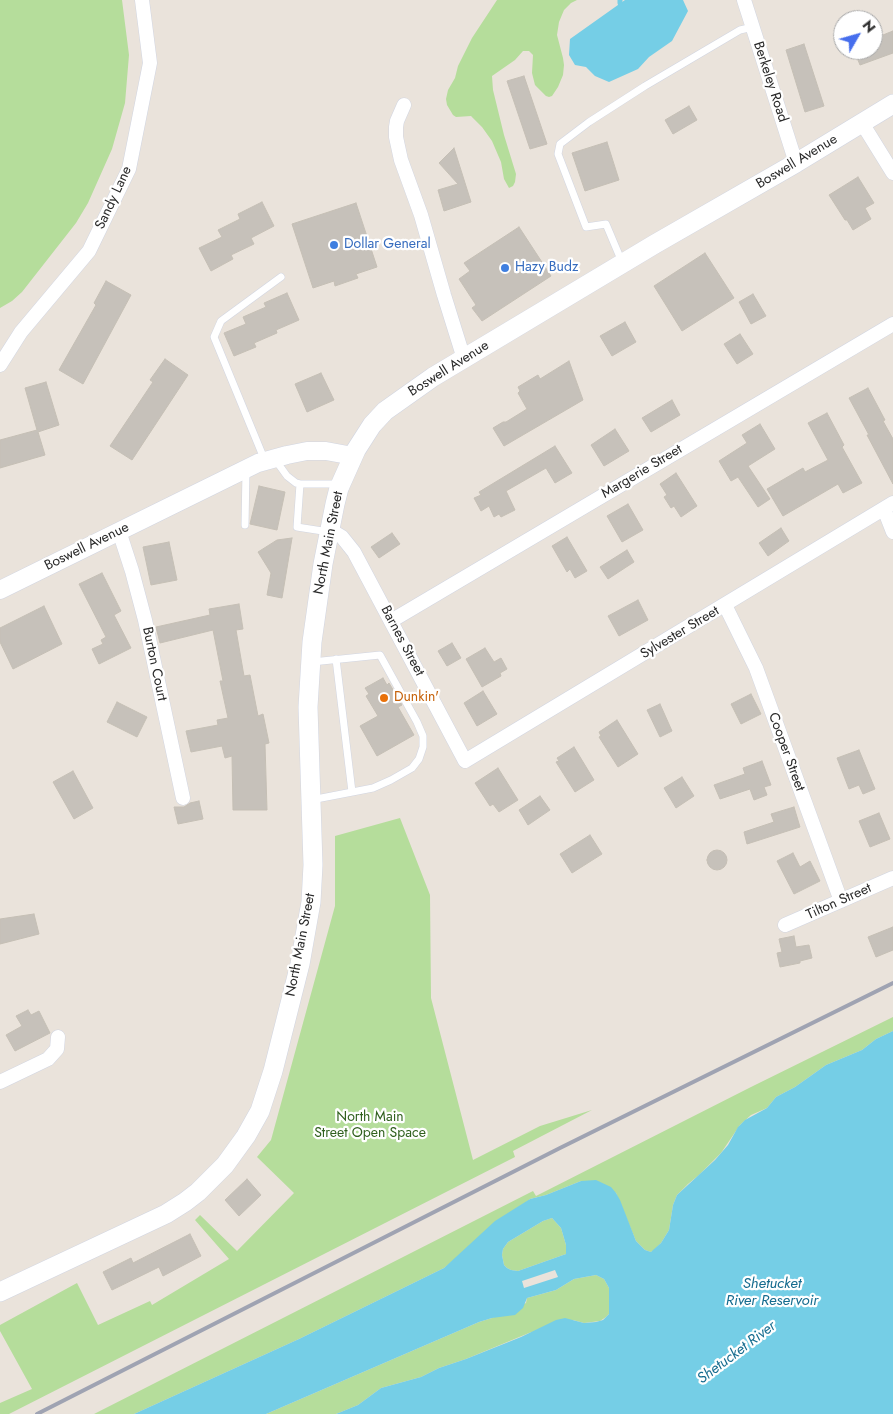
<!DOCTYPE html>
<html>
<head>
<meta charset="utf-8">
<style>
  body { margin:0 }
  #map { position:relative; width:893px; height:1414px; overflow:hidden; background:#eae3db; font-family:Jost,sans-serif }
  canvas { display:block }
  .north { position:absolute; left:833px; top:10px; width:50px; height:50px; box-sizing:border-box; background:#fff; border:1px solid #a9a9a9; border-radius:50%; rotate:52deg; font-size:14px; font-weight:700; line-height:20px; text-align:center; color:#292929 }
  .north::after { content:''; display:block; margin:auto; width:18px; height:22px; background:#466eed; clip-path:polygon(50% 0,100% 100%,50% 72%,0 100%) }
</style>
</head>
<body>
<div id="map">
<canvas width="893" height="1414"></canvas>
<div class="north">N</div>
</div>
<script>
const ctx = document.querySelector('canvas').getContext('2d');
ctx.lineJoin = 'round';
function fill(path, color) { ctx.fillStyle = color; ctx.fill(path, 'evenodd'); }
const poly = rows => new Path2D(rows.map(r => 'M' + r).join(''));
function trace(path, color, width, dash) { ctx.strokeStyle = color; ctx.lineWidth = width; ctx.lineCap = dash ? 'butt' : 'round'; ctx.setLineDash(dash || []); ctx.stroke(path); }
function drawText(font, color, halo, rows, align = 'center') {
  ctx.font = font + ' Jost,sans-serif'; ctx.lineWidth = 4.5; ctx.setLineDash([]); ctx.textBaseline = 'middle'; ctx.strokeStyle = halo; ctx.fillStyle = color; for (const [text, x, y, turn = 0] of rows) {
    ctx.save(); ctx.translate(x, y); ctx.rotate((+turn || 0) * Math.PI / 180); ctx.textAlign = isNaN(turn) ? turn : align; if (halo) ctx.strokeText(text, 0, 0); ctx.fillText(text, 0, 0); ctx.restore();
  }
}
fill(poly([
  [0,0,122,0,129,55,125,103,112,149,88,203,76,223,22,292,12,301,0,308],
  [497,0,577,0,571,3,564,10,559,22,557,35,563,58,564,65,563,75,558,87,552,96,549,97,546,96,535,85,532,73,533,55,529,51,523,51,515,60,492,76,493,90,504,135,516,174,515,182,513,186,509,188,504,179,501,162,492,141,482,127,471,116,456,117,453,115,447,105,446,99,448,90,455,78,458,66,472,38],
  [400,818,430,895,431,998,473,1160,540,1126,592,1110,513,1151,515,1157,9,1414,0,1414,0,1403,32,1389,0,1331,0,1325,77,1283,98,1325,150,1301,152,1305,229,1259,195,1220,200,1215,237,1251,294,1193,257,1157,271,1140,335,906,335,836],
  [893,1017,893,1031,876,1039,862,1050,826,1065,795,1087,776,1097,767,1108,751,1115,740,1125,721,1153,699,1175,688,1184,677,1195,673,1205,669,1230,661,1243,654,1250,651,1252,645,1250,636,1241,616,1193,581,1181,546,1195,530,1199,444,1268,299,1339,134,1414,94,1414,533,1191,536,1196,751,1087],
  [552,1218,561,1228,566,1245,566,1254,518,1271,511,1270,507,1268,504,1265,502,1255,503,1249,508,1242,543,1221],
  [596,1275,604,1279,609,1288,609,1314,606,1317,600,1321,584,1323,573,1320,529,1333,466,1359,439,1368,421,1377,381,1388,358,1405,336,1414,266,1414,479,1322,492,1318,526,1303,527,1298,556,1290,574,1279]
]), '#b5dd9b');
fill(poly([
  [625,0,683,0,688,11,672,41,649,57,638,69,609,82,595,76,586,67,575,65,569,55,570,39],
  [893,1031,893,1414,336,1414,358,1405,381,1388,421,1377,439,1368,466,1359,521,1337,556,1320,565,1318,584,1323,596,1322,603,1320,609,1314,609,1288,604,1279,596,1275,574,1279,556,1290,527,1298,523,1308,515,1315,492,1318,479,1322,266,1414,134,1414,299,1339,444,1268,495,1221,530,1199,546,1195,581,1181,596,1180,611,1187,616,1193,620,1200,636,1241,645,1250,651,1252,653,1250,661,1243,669,1230,673,1205,677,1195,715,1160,728,1145,738,1127,745,1120,767,1108,776,1097,795,1087,826,1065,862,1050,876,1039],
  [552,1218,561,1228,566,1245,566,1254,518,1271,511,1270,507,1268,504,1265,502,1255,503,1249,508,1242,543,1221],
  [555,1270,558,1277,524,1288,522,1281]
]), '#75cee6');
trace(poly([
  [620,0,620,3]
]), '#75cee6', 5);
const building = poly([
  [893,31,893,53,860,65,854,50,873,50,873,39,893,31],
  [804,44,824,106,805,112,786,50,804,44],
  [524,76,547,144,530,149,507,81,524,76],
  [689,106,697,120,673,134,665,120,689,106],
  [607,142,619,180,585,191,572,153,607,142],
  [454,148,471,202,444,211,438,190,458,184,439,163,454,148],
  [858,177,874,203,865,208,871,219,853,230,847,220,845,220,829,195,858,177],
  [262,202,274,226,251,238,254,244,231,255,233,259,211,271,199,248,222,237,218,230,240,219,238,214,262,202],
  [356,203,377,267,356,274,358,278,335,286,334,281,313,288,292,224,356,203],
  [519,227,551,276,482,321,472,308,476,305,459,279,470,271,464,263,519,227],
  [705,253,734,298,682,331,654,286,705,253],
  [106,281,131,295,83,384,59,370,96,305,94,303,106,281],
  [287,293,299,320,276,330,277,333,254,343,256,347,234,356,224,333,246,324,243,317,266,307,264,303,287,293],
  [753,294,766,316,751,324,739,302,753,294],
  [625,322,636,342,612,356,600,336,625,322],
  [740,334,753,354,737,364,724,344,740,334],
  [165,359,188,375,132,460,110,446,153,382,150,380,165,359],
  [569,361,583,400,504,446,493,428,503,422,506,422,527,409,518,393,520,391,518,387,538,375,540,379,569,361],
  [321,373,334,400,307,412,295,384,321,373],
  [46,382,59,425,38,432,45,455,0,468,0,440,37,430,25,388,46,382],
  [868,388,885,420,883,421,893,439,893,484,867,435,869,435,849,398,868,388],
  [672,400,680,415,651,432,642,418,672,400],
  [827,413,844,445,842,447,862,483,843,493,838,484,783,516,767,489,803,468,805,472,828,460,808,423,827,413],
  [760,424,775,449,748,466,770,499,758,507,738,477,731,481,719,461,747,443,742,435,760,424],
  [615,429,629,451,604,466,591,445,615,429],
  [555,446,572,473,555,483,546,468,506,491,515,510,501,517,499,514,494,517,489,506,481,511,474,498,481,495,479,492,555,446],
  [676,473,697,506,681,517,674,506,671,508,664,497,667,495,660,484,676,473],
  [259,486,285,492,277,530,250,524,259,486],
  [628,504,643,530,622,542,607,516,628,504],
  [781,528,789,541,768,556,759,543,781,528],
  [392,533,400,544,379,558,371,547,392,533],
  [567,537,587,571,575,578,570,569,567,572,552,546,567,537],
  [292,538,282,598,267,595,271,573,258,552,277,540,292,538],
  [169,542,177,580,151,585,143,547,169,542],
  [627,550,634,562,608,579,600,567,627,550],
  [102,573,121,611,114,615,131,648,99,664,92,649,103,644,101,640,106,637,79,584,102,573],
  [638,600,648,620,619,636,608,616,638,600],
  [239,604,243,629,236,630,244,676,250,675,258,716,263,714,269,743,265,744,267,810,233,810,232,756,225,758,222,746,191,752,186,731,218,725,217,720,228,718,220,681,223,681,213,630,160,643,156,627,210,615,209,609,239,604],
  [44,606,62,644,13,669,0,642,0,628,44,606],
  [452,643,461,658,447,666,438,651,452,643],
  [485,648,494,662,501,658,507,669,500,673,501,676,482,687,466,659,485,648],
  [383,678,387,685,389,683,402,705,398,707,414,735,377,756,360,726,378,716,366,696,369,694,365,688,383,678],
  [483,691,497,714,477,726,464,703,483,691],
  [751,694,761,714,741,724,731,704,751,694],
  [117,702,147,717,137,737,107,722,117,702],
  [660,704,672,731,660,737,647,710,660,704],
  [617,720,638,754,618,767,599,737,601,736,599,732,617,720],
  [574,747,594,780,575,792,556,762,559,761,557,758,574,747],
  [859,750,875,789,863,794,859,785,849,789,837,758,859,750],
  [762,761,771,785,764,787,767,795,754,800,750,789,720,799,714,785,745,774,743,768,762,761],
  [498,768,518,800,499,812,493,804,490,806,475,783,498,768],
  [73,771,93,808,74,819,53,782,73,771],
  [682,777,694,796,676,808,664,788,682,777],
  [540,796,550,810,528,825,519,810,540,796],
  [199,801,203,819,178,824,174,807,184,807,190,803,199,801],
  [794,807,800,827,747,844,744,832,774,822,771,814,794,807],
  [879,813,890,839,870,847,859,821,879,813],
  [590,835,602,854,572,873,560,854,590,835],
  '707 860a10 10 0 1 1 20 0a10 10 0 1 1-20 0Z',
  [793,853,800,867,810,861,820,881,794,894,777,861,793,853],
  [34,914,39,934,0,944,0,919,34,914],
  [893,927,893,950,876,957,868,937,893,927],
  [794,936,796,947,809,945,812,958,800,961,800,963,780,967,777,953,782,952,779,939,794,936],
  [28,1010,31,1015,39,1011,50,1033,15,1051,6,1035,22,1026,16,1016,28,1010],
  [247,1179,261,1195,239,1216,225,1200,247,1179],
  [190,1234,201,1256,163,1276,159,1267,112,1290,103,1272,131,1258,133,1263,190,1234]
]);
fill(building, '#c6c1ba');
trace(building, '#c5bfb5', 1);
const service = poly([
  [622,262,606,224,586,227,558,154,560,144,589,122,645,86,740,30,753,27],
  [274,458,287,476,296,483,300,484],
  [265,461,214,337,221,321,281,277],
  [245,525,246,471],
  [329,532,297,527,300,484,338,484],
  [336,659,352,792],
  [311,800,373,788,391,780,412,768,419,759,423,747,423,736,417,722,380,655,312,662]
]);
const minor = poly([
  [744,0,796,163],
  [404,105,397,121,396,127,396,137,401,160,421,215,444,295,464,359],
  [862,123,893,173],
  [0,365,21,332,89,251,129,169,150,63,142,0],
  [884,509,893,532],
  [119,531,132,571,145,620,183,798],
  [329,532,337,534,342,537,354,552,465,761,893,503],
  [725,605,756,668,841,901],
  [391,621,893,324],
  [785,925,893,878],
  [0,1082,48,1059,57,1049,58,1037]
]);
const tertiary = poly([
  [0,590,258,463,287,455,307,451,326,451,353,456]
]);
const secondary = poly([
  [0,1292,166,1214,185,1202,198,1192,225,1165,246,1136,260,1111,273,1071,300,964,311,902,313,865,308,707,312,642,323,564,335,504,339,488,356,450,372,425,385,411,433,377,655,244,796,163,893,104]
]);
trace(service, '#d1d5e1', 8);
trace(minor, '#d1d5e1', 15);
trace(tertiary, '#d1d5e1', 19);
trace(secondary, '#d1d5e1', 20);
trace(service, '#fff', 7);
trace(minor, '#fff', 14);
trace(tertiary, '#fff', 18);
trace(secondary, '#fff', 19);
trace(poly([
  [37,1414,560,1148,893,983]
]), '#9fa3b2', 4);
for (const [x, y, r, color] of [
  [334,245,5,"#3f7fe0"],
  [505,268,5,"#3f7fe0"],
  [384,698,5,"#e8710a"]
]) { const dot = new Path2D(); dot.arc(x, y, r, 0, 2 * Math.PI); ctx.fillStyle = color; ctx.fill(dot); trace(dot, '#fff', 2); }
drawText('14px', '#292929', '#fff', [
  ["Berkeley Road",770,82,72],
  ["Boswell Avenue",797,162,-31],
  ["Sandy Lane",114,198,-65],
  ["Boswell Avenue",449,369,-32],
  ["Margerie Street",642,472,-31],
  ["North Main Street",329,543,-79],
  ["Boswell Avenue",87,547,-26],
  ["Sylvester Street",680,633,-31],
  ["Barnes Street",402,641,62],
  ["Burton Court",154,664,78],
  ["Cooper Street",786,752,70],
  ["Tilton Street",839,902,-24],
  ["North Main Street",301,945,-79]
]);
drawText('14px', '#366cbe', '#fff', [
  ["Dollar General",344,245],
  ["Hazy Budz",515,268]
], 'left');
drawText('14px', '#c56008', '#fff', [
  ["Dunkin'",394,698]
], 'left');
drawText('14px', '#30601e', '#fff', [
  ["North Main",370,1118],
  ["Street Open Space",370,1134]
]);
drawText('italic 15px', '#166c8f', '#fff', [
  ["Shetucket",772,1284],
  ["River Reservoir",772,1301],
  ["Shetucket River",737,1353,-37]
]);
</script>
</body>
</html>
